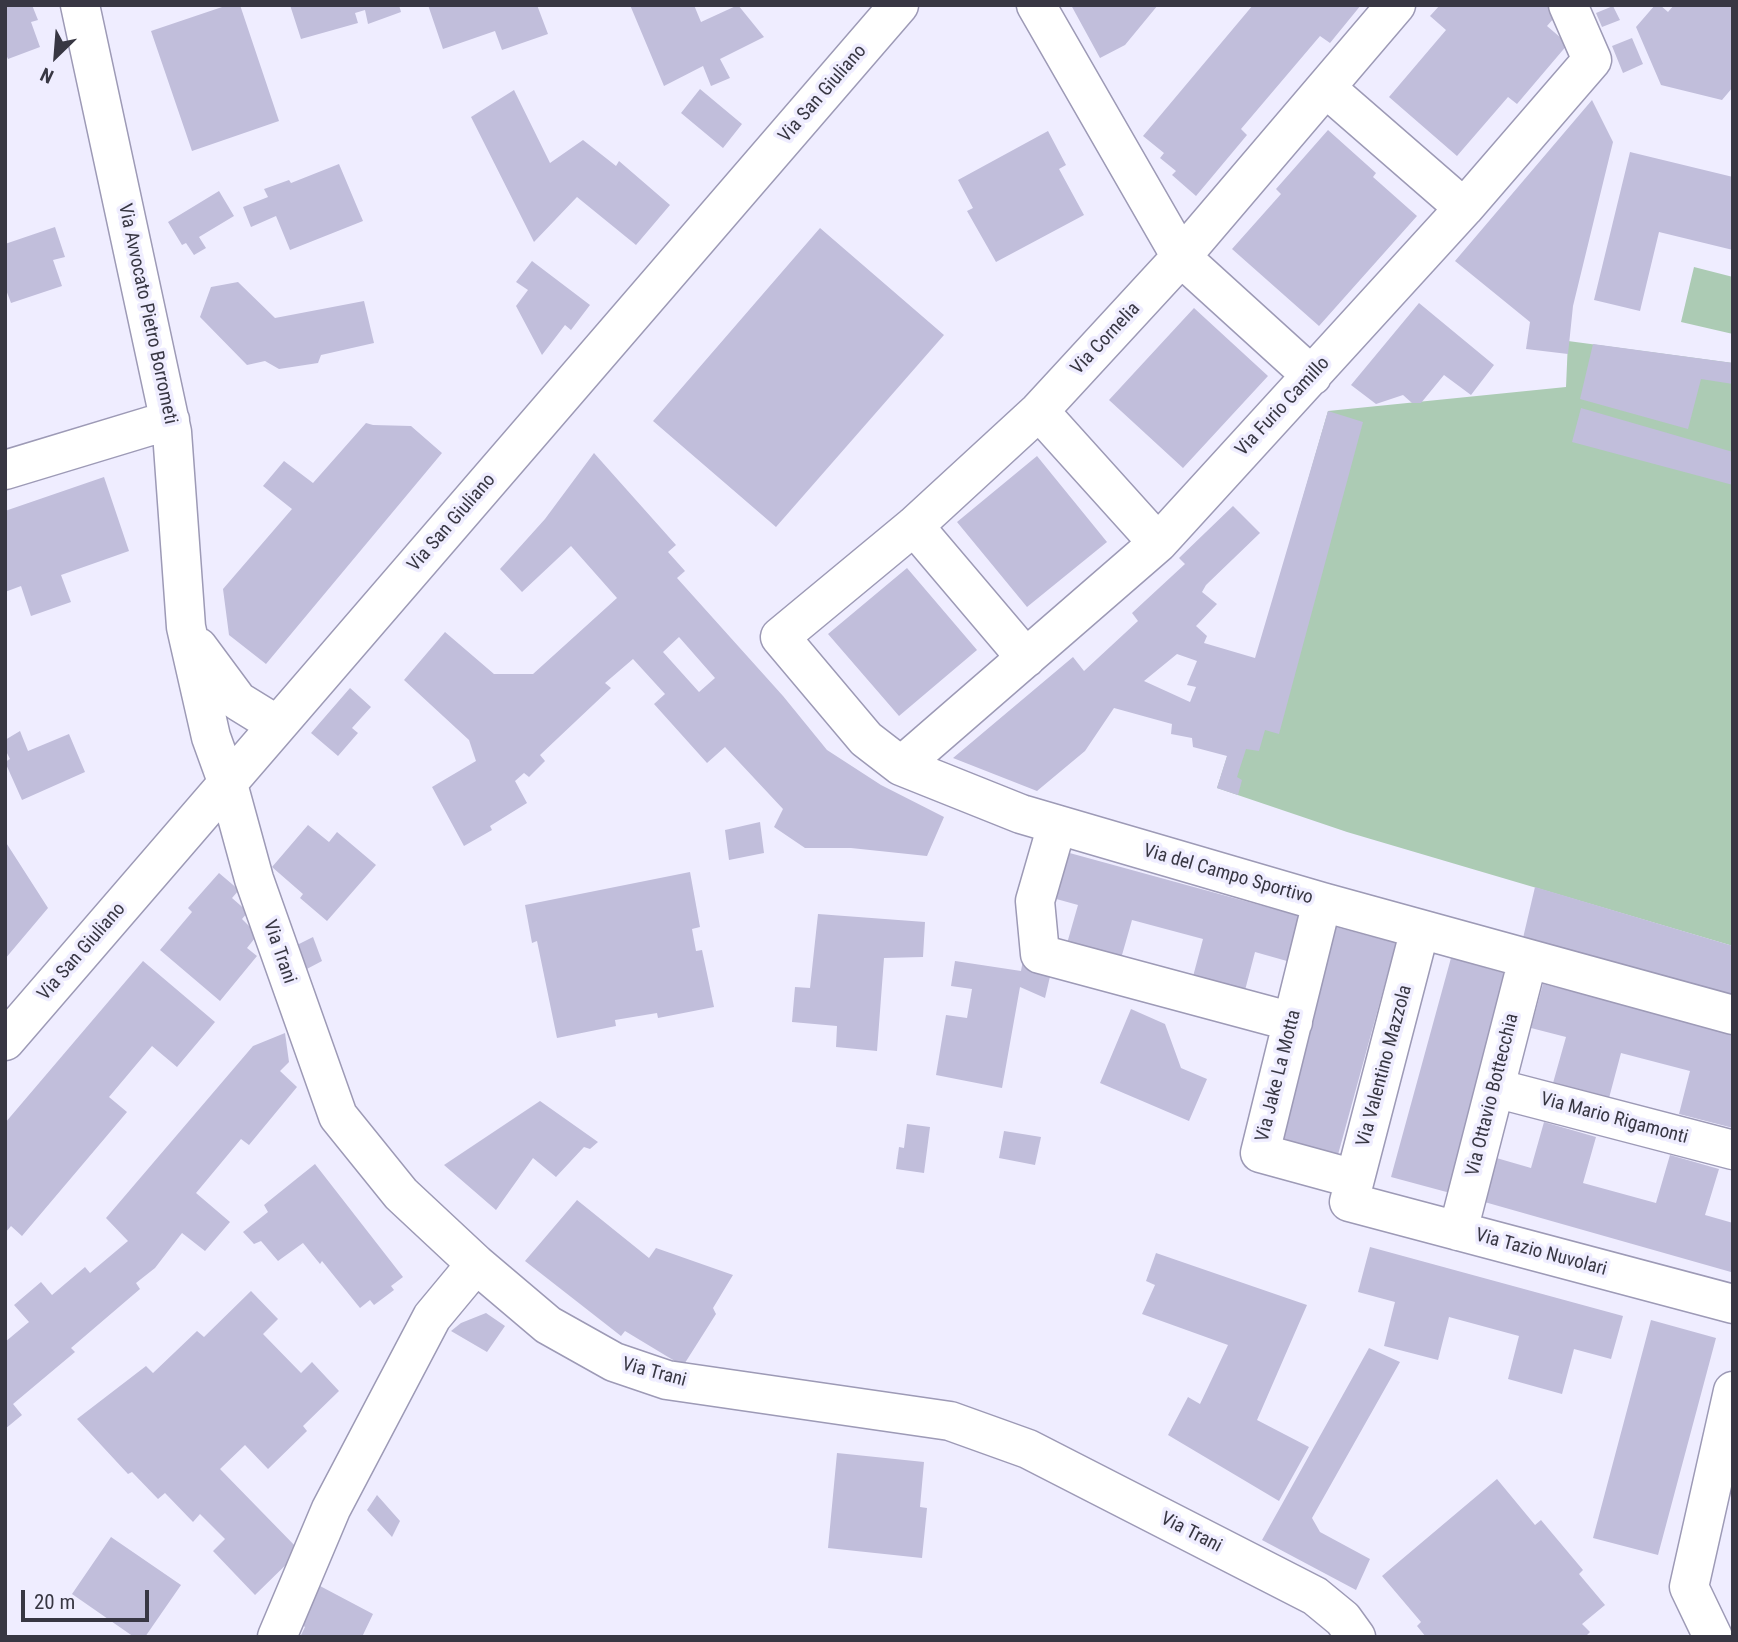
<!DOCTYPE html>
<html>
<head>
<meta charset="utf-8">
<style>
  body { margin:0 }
  #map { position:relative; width:1738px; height:1642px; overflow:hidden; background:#efedff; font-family:"Roboto Condensed",sans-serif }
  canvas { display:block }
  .frame { position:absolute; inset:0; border:7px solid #383743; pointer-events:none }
  .north { position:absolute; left:21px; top:21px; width:70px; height:70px; -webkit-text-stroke:5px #efedff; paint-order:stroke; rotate:205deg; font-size:19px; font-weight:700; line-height:28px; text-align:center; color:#383743 }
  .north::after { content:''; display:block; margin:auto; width:24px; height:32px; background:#383743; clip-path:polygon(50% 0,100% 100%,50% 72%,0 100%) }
  .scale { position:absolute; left:21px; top:1590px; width:128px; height:32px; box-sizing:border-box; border:4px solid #383743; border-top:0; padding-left:9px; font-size:21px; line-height:24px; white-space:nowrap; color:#383743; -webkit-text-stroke:5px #efedff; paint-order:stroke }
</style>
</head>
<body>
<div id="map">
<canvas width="1738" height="1642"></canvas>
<div class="frame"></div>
<div class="north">N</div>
<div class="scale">20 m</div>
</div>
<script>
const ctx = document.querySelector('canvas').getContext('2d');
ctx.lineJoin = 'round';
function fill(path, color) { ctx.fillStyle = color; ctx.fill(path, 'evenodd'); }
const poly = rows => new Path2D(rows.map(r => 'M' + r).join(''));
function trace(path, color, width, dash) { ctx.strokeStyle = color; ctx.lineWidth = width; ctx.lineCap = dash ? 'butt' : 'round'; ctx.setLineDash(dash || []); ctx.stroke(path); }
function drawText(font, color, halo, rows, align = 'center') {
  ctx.font = font + ' "Roboto Condensed",sans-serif'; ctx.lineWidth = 7; ctx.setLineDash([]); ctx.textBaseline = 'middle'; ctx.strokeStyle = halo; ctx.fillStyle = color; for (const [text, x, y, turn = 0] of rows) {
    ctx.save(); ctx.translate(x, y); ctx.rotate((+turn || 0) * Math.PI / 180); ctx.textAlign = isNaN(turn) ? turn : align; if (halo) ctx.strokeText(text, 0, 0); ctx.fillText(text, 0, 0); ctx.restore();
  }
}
fill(poly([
  [1694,267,1733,277,1733,334,1681,322],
  [1568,341,1733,363,1733,946,1347,832,1217,788,1238,722,1328,411,1566,387]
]), '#accbb4');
fill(poly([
  [5,5,32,5,38,20,31,22,40,47,8,59,5,52],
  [228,5,240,5,279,121,192,151,151,31],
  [290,5,399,5,401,12,368,24,365,10,355,13,358,23,301,39],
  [428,5,537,5,548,34,502,50,495,31,443,49],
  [630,5,694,5,701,22,738,5,764,37,720,59,730,78,711,86,703,66,664,86],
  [1071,5,1158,5,1125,45,1100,58],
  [1253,5,1361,5,1330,43,1320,36,1241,129,1247,135,1196,196,1172,175,1176,171,1160,158,1164,153,1143,136],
  [1440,5,1557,5,1562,9,1547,26,1568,44,1517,104,1508,97,1457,156,1389,97,1446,30,1430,16],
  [1655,5,1660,5,1668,12,1674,5,1733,5,1733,87,1722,100,1661,85,1636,27],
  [1613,6,1620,20,1602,27,1596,13],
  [1632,38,1643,64,1623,73,1612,46],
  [700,89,742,124,723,148,681,113],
  [514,90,550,163,583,140,616,166,619,161,670,205,636,245,577,197,534,242,471,117],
  [1592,100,1613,142,1573,306,1568,354,1526,349,1530,322,1455,261],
  [1328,130,1376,173,1373,177,1417,216,1319,326,1232,249,1281,194,1276,189],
  [1048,131,1066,165,1059,169,1084,215,996,262,967,211,973,208,958,180],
  [1630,152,1733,177,1733,250,1659,232,1640,311,1594,300],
  [339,164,363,221,290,250,276,216,251,227,243,207,268,197,264,189,289,180,291,183],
  [219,191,234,216,199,237,206,248,194,255,186,243,182,245,168,222],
  [55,227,65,257,53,260,62,286,11,303,5,287,5,244],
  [820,228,944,335,776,527,653,421],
  [532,261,590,305,571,330,565,325,542,355,516,306,528,290,516,282],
  [238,282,275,318,364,301,374,343,321,355,318,363,279,369,265,361,247,365,200,317,211,287],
  [1419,303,1494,365,1471,395,1444,375,1421,403,1412,403,1403,395,1376,404,1351,385],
  [1194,308,1268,376,1183,468,1109,400],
  [1593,344,1733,363,1733,384,1701,379,1688,429,1580,399],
  [1581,408,1733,452,1733,485,1572,442],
  [1328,411,1363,422,1279,734,1265,730,1259,751,1246,749,1237,777,1242,780,1238,795,1217,788,1227,756,1193,747,1192,738,1171,734,1172,724,1114,708,1085,751,1037,791,953,758,1073,657,1084,671,1138,621,1132,613,1185,564,1179,558,1233,506,1260,533,1206,585,1202,592,1217,604,1196,626,1207,636,1204,643,1255,658],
  [1177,654,1197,661,1187,685,1196,687,1190,702,1144,681],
  [366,423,373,425,411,426,442,453,266,664,229,635,223,589,292,509,263,486,284,461,313,483],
  [594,453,676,545,668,552,685,571,677,578,783,696,827,750,881,785,944,817,927,856,851,848,805,848,774,827,783,809,725,747,707,763,654,704,665,694,633,659,605,683,611,688,540,755,545,761,529,777,524,773,515,781,527,803,490,826,492,830,464,846,432,787,476,761,469,740,404,680,445,632,494,674,533,674,617,598,571,546,522,592,500,569,545,519],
  [679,637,715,678,699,692,663,652],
  [1037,456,1107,542,1027,607,957,522],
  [104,477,129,551,61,575,71,602,31,616,21,586,5,592,5,511],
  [907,568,977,650,899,716,828,634],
  [350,688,371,707,352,728,358,733,338,756,311,733],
  [20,731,28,751,69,734,85,772,22,800,5,762,10,759,5,749,5,740],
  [760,822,764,853,729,860,725,830],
  [308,825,329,842,337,832,376,865,327,921,300,898,303,894,272,867],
  [5,841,48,908,5,959],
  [1055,849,1307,918,1294,963,1255,952,1243,998,1191,984,1203,939,1132,920,1120,962,1066,947,1078,905,1042,895],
  [690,872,700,927,692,929,696,951,702,950,714,1007,658,1018,657,1013,615,1020,616,1026,557,1038,537,941,532,943,525,905],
  [219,873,239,890,232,898,248,912,242,919,250,927,255,938,247,948,257,956,220,1001,160,950,192,912,188,908],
  [1535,887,1733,946,1733,996,1523,938],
  [818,914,925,922,923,957,884,958,877,1051,836,1047,837,1026,792,1022,795,987,810,988],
  [1332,926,1396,943,1336,1162,1272,1145],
  [313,937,322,961,303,971,295,946],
  [1451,958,1514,976,1454,1194,1391,1177],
  [1023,960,1052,968,1045,998,1020,987,1002,1088,936,1075,946,1015,967,1018,972,989,951,986,955,961,1021,971],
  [143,961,215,1022,177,1067,152,1046,109,1097,127,1112,22,1236,11,1226,5,1233,5,1123],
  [1543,984,1733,1033,1733,1128,1679,1114,1690,1071,1621,1053,1609,1098,1553,1083,1566,1037,1531,1028],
  [1131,1009,1165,1024,1181,1068,1207,1079,1189,1121,1100,1083],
  [285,1033,289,1062,280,1071,297,1087,249,1145,241,1139,196,1193,230,1222,205,1251,182,1233,155,1268,136,1283,140,1289,71,1348,75,1352,13,1404,22,1415,5,1429,5,1342,29,1322,14,1305,41,1282,52,1295,85,1267,90,1273,128,1241,106,1218,253,1046],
  [540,1101,598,1142,590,1149,584,1147,556,1177,533,1158,496,1210,444,1165],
  [1544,1122,1596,1137,1583,1183,1656,1203,1670,1155,1719,1169,1705,1215,1733,1223,1733,1265,1731,1272,1481,1201,1493,1157,1531,1168],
  [907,1124,930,1127,924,1173,896,1169,899,1147,904,1148],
  [1004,1131,1041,1137,1035,1165,999,1158],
  [315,1164,403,1277,391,1286,394,1290,374,1305,370,1300,360,1308,322,1261,320,1264,303,1243,278,1261,261,1241,254,1244,243,1232,268,1212,264,1205],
  [577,1200,649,1258,656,1248,733,1275,713,1308,716,1314,683,1366,625,1331,621,1336,525,1261],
  [1370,1247,1623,1316,1611,1359,1574,1349,1562,1394,1508,1379,1519,1336,1449,1317,1438,1360,1384,1346,1395,1302,1358,1292],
  [1156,1253,1307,1305,1257,1420,1309,1447,1279,1501,1168,1435,1188,1397,1200,1404,1228,1345,1142,1314,1155,1285,1146,1281],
  [251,1291,278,1319,263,1334,301,1373,312,1362,339,1391,303,1426,307,1431,268,1469,245,1445,220,1469,300,1551,255,1595,213,1551,225,1539,200,1514,193,1522,165,1493,158,1499,132,1472,128,1474,77,1419,146,1366,153,1373,197,1331,204,1337],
  [486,1313,505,1326,487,1352,451,1331,461,1323],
  [1651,1320,1716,1338,1658,1555,1593,1538],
  [1369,1348,1400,1362,1312,1518,1320,1532,1370,1559,1356,1590,1262,1540],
  [837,1453,924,1462,920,1507,927,1508,922,1558,828,1548],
  [1497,1479,1535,1525,1541,1520,1583,1570,1579,1574,1605,1605,1582,1624,1590,1632,1585,1637,1426,1637,1417,1626,1421,1622,1382,1576],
  [377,1495,400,1521,392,1537,367,1510],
  [111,1537,181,1585,145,1637,134,1637,72,1594],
  [320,1586,373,1614,362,1637,300,1637,305,1627,301,1624]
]), '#c1bedb');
const minor = poly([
  [80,5,172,432,186,627,211,737,228,784,254,879,338,1116,401,1194,476,1264,548,1325,614,1362,667,1380,950,1421,1028,1449,1315,1596,1343,1619,1356,1637],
  [1036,5,1181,257,1312,376],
  [1396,5,1181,257,1039,411,914,526,780,637,866,739,901,766,1021,814,1322,902,1733,1015],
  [1326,88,1464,208],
  [1039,411,1158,543],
  [5,470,170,420],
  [914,526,1026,658],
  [198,647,238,701,277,725],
  [901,766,1158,543,1464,208,1592,60,1568,5],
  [1057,825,1035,901,1040,954,1293,1022],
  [1322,902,1260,1153,1355,1179],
  [1420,929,1349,1202,1733,1304],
  [5,1041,899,5],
  [1495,1088,1733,1150],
  [1458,1231,1528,959],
  [277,1637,331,1509,432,1317,476,1264],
  [1713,1637,1689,1587,1733,1391]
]);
trace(minor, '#9d9ab6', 41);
trace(minor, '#fff', 38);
drawText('19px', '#383743', '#efedff', [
  ["Via San Giuliano",823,94,-49],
  ["Via Avvocato Pietro Borrometi",147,314,78],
  ["Via Cornelia",1106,339,-47],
  ["Via Furio Camillo",1283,407,-47],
  ["Via San Giuliano",452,523,-49],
  ["Via del Campo Sportivo",1228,875,16],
  ["Via San Giuliano",82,952,-49],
  ["Via Trani",279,952,71],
  ["Via Valentino Mazzola",1385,1066,-75],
  ["Via Jake La Motta",1279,1076,-76],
  ["Via Ottavio Bottecchia",1493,1095,-76],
  ["Via Mario Rigamonti",1614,1119,15],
  ["Via Tazio Nuvolari",1541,1253,15],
  ["Via Trani",654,1373,15],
  ["Via Trani",1191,1533,27]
]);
</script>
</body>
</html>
